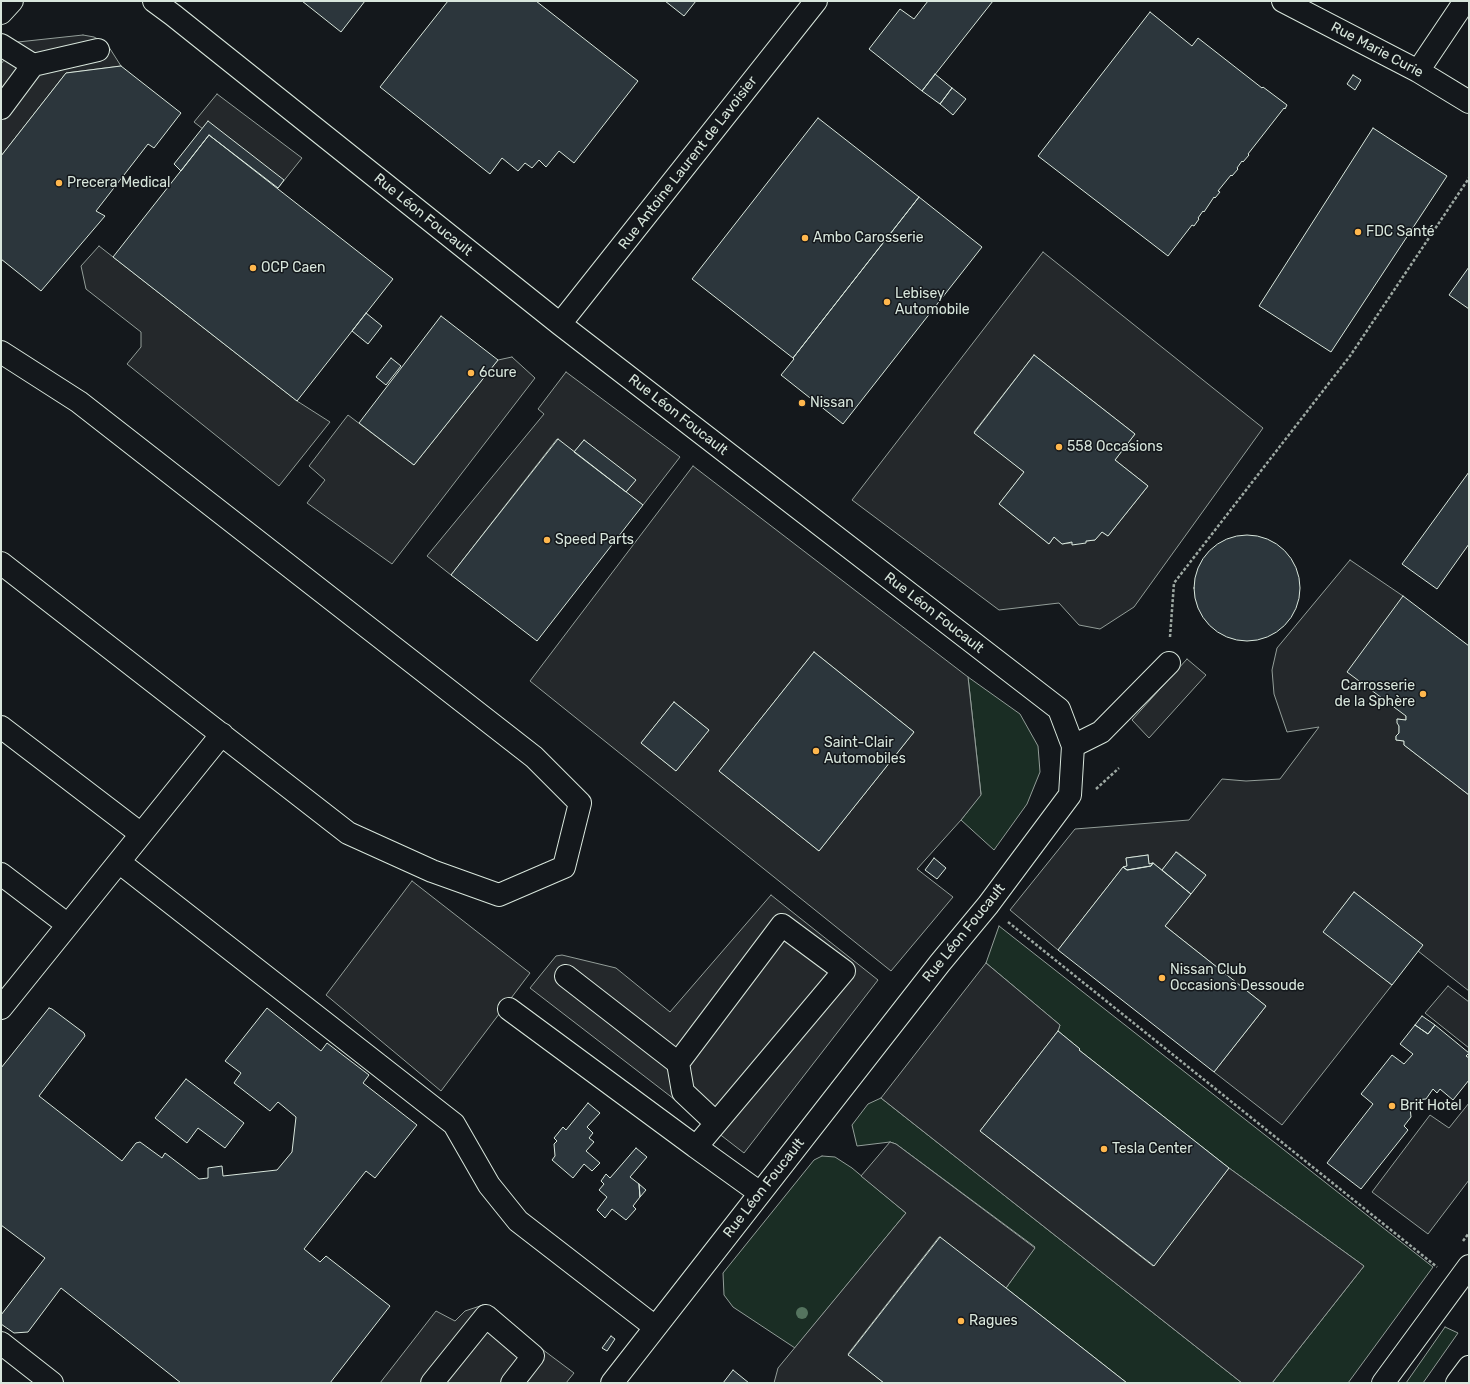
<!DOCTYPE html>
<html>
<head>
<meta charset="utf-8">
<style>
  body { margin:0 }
  #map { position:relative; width:1470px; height:1384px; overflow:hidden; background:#14181c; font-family:Rubik,sans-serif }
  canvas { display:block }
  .frame { position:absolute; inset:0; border:2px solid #d8e6dc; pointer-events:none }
</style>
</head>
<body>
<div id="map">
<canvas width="1470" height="1384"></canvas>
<div class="frame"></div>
</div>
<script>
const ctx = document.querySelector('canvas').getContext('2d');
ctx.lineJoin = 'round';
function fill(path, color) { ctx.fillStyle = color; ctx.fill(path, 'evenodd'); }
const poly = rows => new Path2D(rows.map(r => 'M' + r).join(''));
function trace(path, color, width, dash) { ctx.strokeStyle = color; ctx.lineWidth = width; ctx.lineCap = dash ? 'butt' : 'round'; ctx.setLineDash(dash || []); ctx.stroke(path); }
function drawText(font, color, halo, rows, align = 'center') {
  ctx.font = font + ' Rubik,sans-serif'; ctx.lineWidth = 3; ctx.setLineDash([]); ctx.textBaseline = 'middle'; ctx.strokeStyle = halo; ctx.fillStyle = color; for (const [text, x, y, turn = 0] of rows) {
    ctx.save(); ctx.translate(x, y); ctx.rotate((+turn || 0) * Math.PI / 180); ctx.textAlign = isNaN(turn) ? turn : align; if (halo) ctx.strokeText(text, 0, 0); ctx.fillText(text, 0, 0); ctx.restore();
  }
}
const green = poly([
  [968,677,1020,714,1038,746,1040,772,1027,804,994,850,961,820,981,794,968,677],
  [999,926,1433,1267,1348,1383,1272,1383,1364,1266,1229,1168,1079,1050,1080,1049,1058,1031,1060,1025,986,963,999,926],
  [881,1098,1242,1383,1127,1383,1006,1288,1035,1247,896,1144,890,1142,857,1146,852,1125,868,1104,881,1098],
  [822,1156,835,1157,852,1168,906,1213,795,1348,733,1307,724,1295,723,1273,814,1160,822,1156],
  [1445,1327,1458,1333,1423,1383,1406,1383,1445,1327]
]);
fill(green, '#1a2d24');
trace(green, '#939e99', 1);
const parking = poly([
  [83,35,94,37,107,44,121,66,66,73,1,156,1,64,18,42,83,35],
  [217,94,302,158,278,188,194,122,217,94],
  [99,246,297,401,330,422,279,486,127,364,141,347,141,332,86,289,81,266,99,246],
  [1043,252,1263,428,1134,607,1100,629,1079,625,1059,603,999,610,852,500,1043,252],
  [1034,355,1135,434,1115,460,1148,486,1108,536,1102,532,1095,540,1062,544,1054,537,1049,544,999,504,1024,472,974,432,1034,355],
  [512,357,535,378,392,564,307,503,325,480,309,466,348,415,414,465,498,360,512,357],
  [566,372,680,457,643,505,626,492,635,480,584,440,574,452,557,439,451,575,427,556,544,414,538,409,566,372],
  [693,466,968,677,981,795,961,820,917,869,953,897,891,971,530,681,693,466],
  [814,652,914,732,819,851,719,771,814,652],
  [674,702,709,730,676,771,641,743,674,702],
  [1350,560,1403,596,1406,716,1406,720,1397,719,1399,726,1399,733,1396,736,1396,740,1404,741,1404,745,1469,795,1469,991,1418,951,1422,945,1354,892,1324,932,1392,985,1282,1125,1214,1072,1266,1006,1165,926,1206,875,1177,852,1162,870,1153,863,1149,864,1148,855,1126,858,1127,866,1123,867,1058,950,1010,910,1075,829,1189,820,1222,779,1246,781,1280,779,1319,727,1287,732,1274,694,1272,670,1277,648,1350,560],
  [1187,659,1206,675,1149,738,1132,720,1187,659],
  [412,881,530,973,441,1091,326,995,412,881],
  [771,895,878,980,744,1153,530,988,556,956,562,955,616,968,670,1012,771,895],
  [986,963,1060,1025,1058,1031,980,1131,1153,1266,1229,1168,1364,1266,1272,1383,1242,1383,881,1098,986,963],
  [1448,986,1469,1002,1469,1048,1425,1013,1448,986],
  [1469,1103,1469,1180,1428,1234,1372,1192,1430,1115,1449,1128,1469,1103],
  [890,1142,896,1144,1035,1248,1006,1288,939,1237,848,1354,884,1383,774,1383,778,1368,906,1213,861,1176,890,1142],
  [483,1305,574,1373,566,1383,380,1383,436,1311,455,1321,465,1311,483,1305]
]);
fill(parking, '#24282b');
trace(parking, '#939e99', 1);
const building = poly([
  [302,1,365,1,341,32,302,1],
  [448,1,536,1,638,81,574,163,559,151,546,167,539,160,532,168,525,163,518,171,502,158,490,174,380,87,448,1],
  [665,1,696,1,684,16,665,1],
  [928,1,993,1,922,91,869,49,900,9,914,19,928,1],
  [1150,12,1192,46,1198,38,1262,88,1263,87,1287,105,1285,109,1284,108,1248,154,1249,155,1243,162,1242,161,1237,168,1238,169,1232,176,1231,175,1218,191,1220,192,1215,198,1214,197,1204,212,1203,211,1198,218,1199,219,1194,226,1192,225,1168,256,1038,156,1150,12],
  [121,66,181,113,154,148,148,144,96,211,105,216,41,291,1,259,1,156,66,73,121,66],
  [935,74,952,88,940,104,922,91,935,74],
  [1353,75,1361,80,1355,90,1347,84,1353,75],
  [952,88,966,99,953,115,940,104,952,88],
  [818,118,919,197,793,358,692,279,818,118],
  [208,121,284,180,278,188,209,135,181,171,174,164,208,121],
  [1373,128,1447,176,1331,352,1259,306,1373,128],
  [209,135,393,279,297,401,113,257,209,135],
  [919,197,982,247,843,424,781,375,794,359,793,358,919,197],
  [1469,267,1469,309,1449,295,1469,267],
  [366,313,382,326,368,344,352,331,366,313],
  [441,316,498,360,414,465,359,423,441,316],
  [1034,355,1135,434,1115,460,1148,486,1108,536,1102,532,1095,540,1086,541,1086,543,1072,545,1072,542,1062,544,1054,537,1049,544,999,504,1024,472,974,433,1034,355],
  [391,358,401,366,386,385,376,377,391,358],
  [558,439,643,505,537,641,451,575,558,439],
  [584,440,636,480,626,492,574,452,584,440],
  [1469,472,1469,544,1437,589,1402,564,1469,472],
  '1194 588a53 53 0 1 1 106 0a53 53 0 1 1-106 0Z',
  [1403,596,1469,646,1469,795,1404,745,1404,741,1396,740,1396,736,1399,733,1399,726,1397,723,1397,719,1406,720,1406,716,1347,672,1403,596],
  [814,652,914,732,819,851,719,771,814,652],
  [674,702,709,730,676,771,641,743,674,702],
  [1176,852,1206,875,1191,894,1162,870,1176,852],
  [1148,855,1149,864,1153,863,1151,866,1127,870,1123,867,1127,866,1126,858,1148,855],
  [934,858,946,868,937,879,925,870,934,858],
  [1153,863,1191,894,1165,926,1266,1006,1214,1072,1058,950,1123,867,1127,870,1151,866,1153,863],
  [1354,892,1423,945,1392,985,1323,932,1354,892],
  [49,1008,52,1009,84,1033,85,1036,39,1096,122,1161,136,1143,140,1142,162,1158,165,1153,199,1179,208,1178,208,1168,222,1166,223,1176,277,1170,292,1152,296,1117,278,1102,270,1111,234,1083,241,1073,225,1061,267,1008,321,1051,327,1043,369,1075,363,1083,417,1125,375,1178,366,1171,304,1249,320,1262,326,1256,390,1306,330,1383,181,1383,61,1288,28,1332,14,1333,1,1324,1,1315,45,1258,1,1225,1,1068,49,1008],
  [1422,1016,1435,1025,1428,1034,1415,1025,1422,1016],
  [1415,1025,1428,1034,1435,1025,1469,1053,1466,1056,1469,1058,1469,1080,1453,1100,1440,1089,1437,1093,1433,1089,1426,1099,1416,1100,1410,1107,1411,1117,1404,1126,1408,1130,1361,1189,1327,1163,1373,1104,1361,1094,1392,1055,1404,1064,1413,1054,1400,1044,1415,1025],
  [1058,1031,1080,1049,1079,1050,1229,1168,1154,1266,980,1131,1058,1031],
  [186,1079,244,1123,225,1148,198,1128,187,1143,155,1118,186,1079],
  [588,1103,600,1113,587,1127,593,1133,589,1138,594,1142,586,1151,600,1163,592,1171,584,1164,573,1178,552,1160,555,1156,554,1144,557,1141,554,1138,563,1127,566,1130,588,1103],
  [636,1148,647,1157,630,1177,639,1184,640,1197,633,1206,636,1209,626,1220,612,1209,605,1218,597,1210,607,1197,599,1190,604,1184,601,1181,606,1174,610,1178,636,1148],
  [639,1184,646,1190,640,1197,639,1184],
  [940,1237,1006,1288,1127,1383,884,1383,851,1357,848,1355,940,1237],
  [611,1336,615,1339,607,1351,602,1348,611,1336],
  [733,1370,749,1383,723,1383,733,1370]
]);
fill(building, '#2c363c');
trace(building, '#d8e6dc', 1);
const minor = poly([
  [154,1,173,15,560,324,1059,709,1073,746,1070,795,988,905,940,963,612,1383],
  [1283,1,1418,71,1469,102],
  [1,13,12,1],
  [1,45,33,65,98,50],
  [1418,71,1465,1],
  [1,108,33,65],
  [560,324,816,1],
  [1,352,79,402,534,757,580,803,564,867,499,895,432,871,348,833,1,563],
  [1,727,141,834],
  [1073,746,1101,732,1169,663],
  [119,862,454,1124,489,1185,518,1221,655,1327],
  [1,874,68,925],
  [566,976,678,1063,782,925,844,971,696,1147,760,1193],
  [1,1008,222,734],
  [509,1009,696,1147],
  [678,1063,683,1092,716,1123],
  [1,1343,52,1383],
  [432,1383,486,1316,533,1356,512,1383]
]);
const major = poly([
  [1383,1383,1469,1266],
  [1457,1383,1469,1367]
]);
trace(minor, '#d8e6dc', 24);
trace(major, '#d8e6dc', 24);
trace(poly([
  [1170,637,1174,583,1350,356,1469,178],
  [1096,789,1119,768],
  [1008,922,1437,1267],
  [1463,1241,1469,1233]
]), '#9da8a2', 2.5, [3, 2]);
trace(minor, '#14181c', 22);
trace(major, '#14181c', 22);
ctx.fillStyle = '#55745f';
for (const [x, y] of [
  [802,1313]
]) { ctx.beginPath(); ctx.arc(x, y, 6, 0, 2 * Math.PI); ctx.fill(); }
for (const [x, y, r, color] of [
  [59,183,4,"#ffb74d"],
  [1358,232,4,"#ffb74d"],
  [805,238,4,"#ffb74d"],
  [253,268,4,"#ffb74d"],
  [887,302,4,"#ffb74d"],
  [471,373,4,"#ffb74d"],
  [802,403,4,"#ffb74d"],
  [1059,447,4,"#ffb74d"],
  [547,540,4,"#ffb74d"],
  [1423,694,4,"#ffb74d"],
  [816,751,4,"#ffb74d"],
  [1162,978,4,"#ffb74d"],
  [1392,1106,4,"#ffb74d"],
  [1104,1149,4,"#ffb74d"],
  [961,1321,4,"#ffb74d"]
]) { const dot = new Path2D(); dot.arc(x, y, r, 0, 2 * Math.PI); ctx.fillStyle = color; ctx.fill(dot); trace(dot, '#14181c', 1.5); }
drawText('14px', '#d8e6dc', '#14181c', [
  ["Rue Marie Curie",1377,50,28],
  ["Rue Antoine Laurent de Lavoisier",688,163,-52],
  ["Rue Léon Foucault",423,215,39],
  ["Rue Léon Foucault",678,415,38],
  ["Rue Léon Foucault",934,613,38],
  ["Rue Léon Foucault",964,933,-51],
  ["Rue Léon Foucault",764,1188,-52]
]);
drawText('14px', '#d8e6dc', '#14181c', [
  ["Precera Medical",67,183],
  ["FDC Santé",1366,232],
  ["Ambo Carosserie",813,238],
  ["OCP Caen",261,268],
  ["Lebisey",895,294],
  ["Automobile",895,310],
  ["6cure",479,373],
  ["Nissan",810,403],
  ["558 Occasions",1067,447],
  ["Speed Parts",555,540],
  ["Carrosserie",1415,686,"right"],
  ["de la Sphère",1415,702,"right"],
  ["Saint-Clair",824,743],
  ["Automobiles",824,759],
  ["Nissan Club",1170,970],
  ["Occasions Dessoude",1170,986],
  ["Brit Hotel",1400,1106],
  ["Tesla Center",1112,1149],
  ["Ragues",969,1321]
], 'left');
</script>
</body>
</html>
